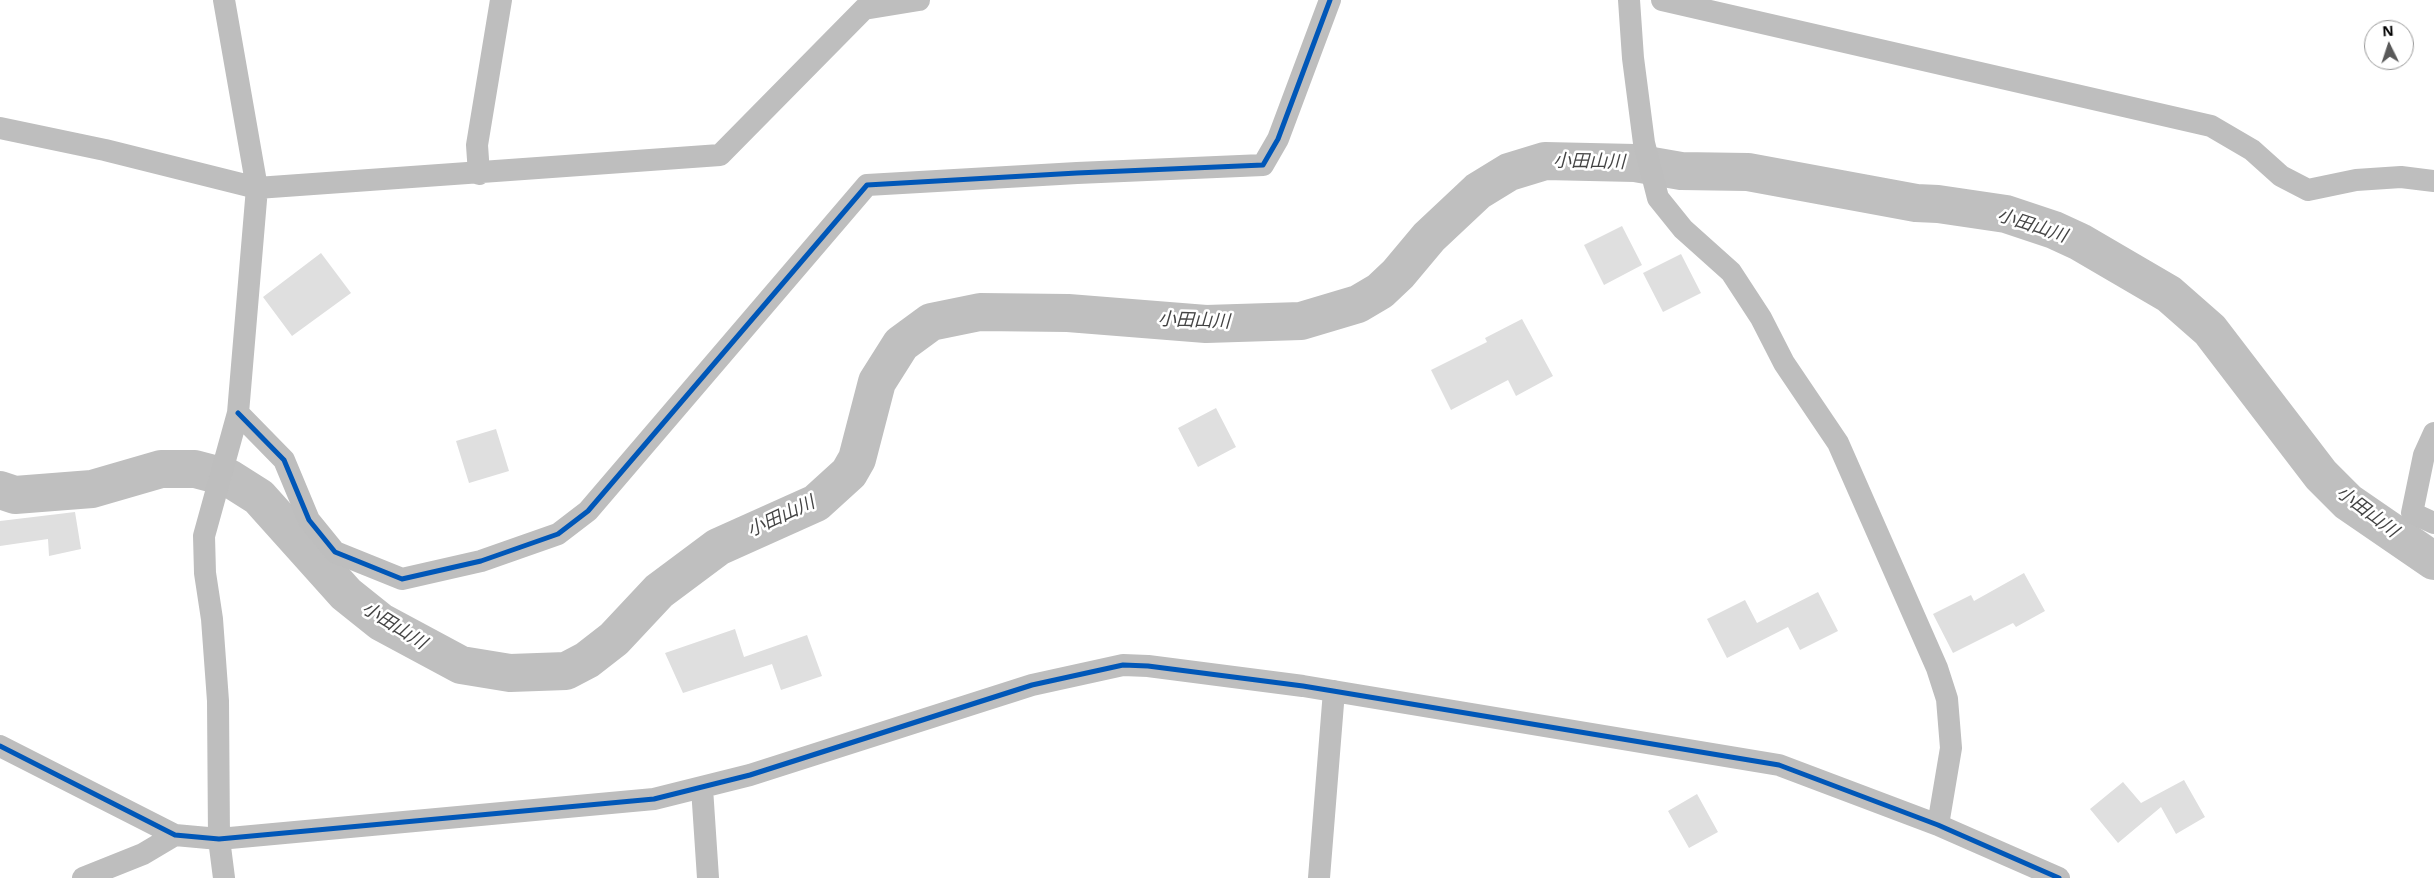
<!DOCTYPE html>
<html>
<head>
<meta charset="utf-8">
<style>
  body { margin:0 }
  #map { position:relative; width:2434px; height:878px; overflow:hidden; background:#fff; font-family:"Noto Sans",sans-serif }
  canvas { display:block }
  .north { position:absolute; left:2364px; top:20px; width:50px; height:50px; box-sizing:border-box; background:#fff; border:1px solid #999; border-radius:50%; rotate:356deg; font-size:14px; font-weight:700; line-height:20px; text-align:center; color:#000 }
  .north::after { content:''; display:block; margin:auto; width:18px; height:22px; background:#595959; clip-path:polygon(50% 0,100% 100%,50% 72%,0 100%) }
</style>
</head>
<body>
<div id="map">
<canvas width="2434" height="878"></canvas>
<div class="north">N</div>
</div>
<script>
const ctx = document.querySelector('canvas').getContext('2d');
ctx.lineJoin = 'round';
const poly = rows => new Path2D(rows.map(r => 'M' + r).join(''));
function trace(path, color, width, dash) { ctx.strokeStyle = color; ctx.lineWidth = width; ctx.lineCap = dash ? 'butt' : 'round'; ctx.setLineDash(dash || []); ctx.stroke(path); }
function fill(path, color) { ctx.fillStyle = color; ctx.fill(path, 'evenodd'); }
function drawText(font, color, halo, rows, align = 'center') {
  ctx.font = font + ' "Noto Sans","Noto Sans JP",sans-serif'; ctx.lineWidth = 5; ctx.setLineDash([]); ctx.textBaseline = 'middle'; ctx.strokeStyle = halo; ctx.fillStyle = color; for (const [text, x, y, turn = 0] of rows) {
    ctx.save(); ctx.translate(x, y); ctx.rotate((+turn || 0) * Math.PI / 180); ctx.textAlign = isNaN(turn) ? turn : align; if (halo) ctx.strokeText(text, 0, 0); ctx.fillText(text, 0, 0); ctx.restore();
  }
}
trace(poly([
  [0,490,15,495,92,489,161,469,195,469,229,478,259,497,346,594,381,622,461,665,510,673,566,671,587,660,614,639,659,591,718,547,816,503,849,473,857,459,877,382,901,344,931,322,980,312,1068,313,1206,324,1301,321,1358,304,1380,291,1398,274,1429,237,1478,191,1509,172,1545,161,1635,163,1681,171,1748,172,1916,203,1938,204,2006,214,2054,230,2080,242,2169,294,2210,330,2321,475,2348,502,2434,561]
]), '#bfbfbf', 38);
fill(poly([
  [1622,226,1642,265,1604,285,1584,245],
  [321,253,351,293,292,336,263,297],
  [1681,254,1701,293,1663,312,1643,273],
  [1522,319,1553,376,1516,396,1508,380,1451,410,1431,370,1487,342,1485,338],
  [1216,408,1236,447,1198,467,1178,428],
  [496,429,509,471,469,483,456,441],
  [75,512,81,549,49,556,48,539,0,546,0,521],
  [2024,573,2045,611,2016,627,2013,623,1953,653,1933,614,1971,595,1974,601],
  [1818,592,1838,631,1800,650,1788,627,1727,658,1707,619,1745,600,1757,623],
  [735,629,744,657,807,635,822,676,781,690,772,664,683,693,665,653],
  [2184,780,2205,817,2176,834,2161,807,2118,843,2090,809,2123,782,2141,803],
  [1697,794,1718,832,1689,848,1668,811]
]), '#dfdfdf');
trace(poly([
  [1629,0,1633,58,1644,143,1658,198,1683,229,1731,272,1761,318,1784,363,1838,443,1937,668,1947,699,1951,748,1938,825],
  [1662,0,2211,126,2252,150,2281,176,2308,190,2356,180,2401,177,2434,181],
  [0,128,105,150,257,188,720,155,864,9,919,0],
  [479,174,477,145,501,0],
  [238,413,284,460,309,520,335,552,402,579,481,561,558,534,588,511,867,185,1077,173,1263,165,1278,139,1330,0],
  [2434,433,2424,455,2412,513,2434,523],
  [0,746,175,835,219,839,654,799,750,775,1032,685,1123,665,1148,666,1303,686,1779,765,1938,825,2059,878],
  [702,788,708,878],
  [83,878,143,854,175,835],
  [224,878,219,839,218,701,212,619,205,573,204,536,238,413,257,188,224,0],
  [1319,878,1334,691]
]), '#bebebe', 22);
trace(poly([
  [238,413,284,460,309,520,335,552,402,579,481,561,558,534,588,511,867,185,1077,173,1263,165,1278,139,1330,0],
  [0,746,175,835,219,839,654,799,750,775,1032,685,1123,665,1148,666,1303,686,1779,765,1938,825,2059,878]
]), '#0057b8', 5);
drawText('italic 18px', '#444', '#fff', [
  ["小田山川",1589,162,1],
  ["小田山川",2032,226,18],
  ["小田山川",1194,321,2],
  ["小田山川",2367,512,37],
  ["小田山川",781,517,-25],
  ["小田山川",394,626,32]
]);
</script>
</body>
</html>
